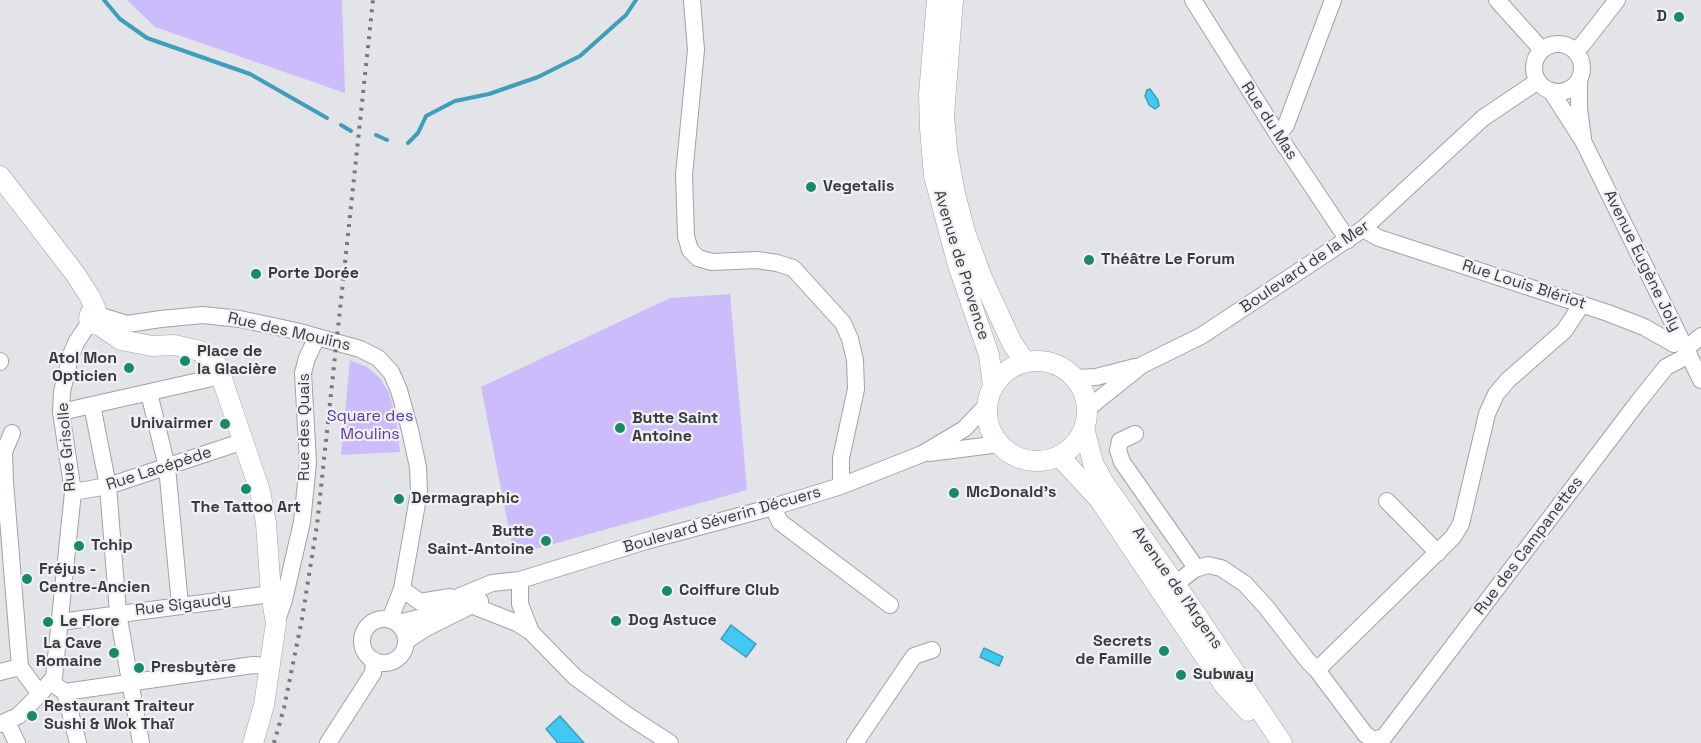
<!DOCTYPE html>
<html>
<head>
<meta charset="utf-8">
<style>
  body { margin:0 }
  canvas { display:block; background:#e2e4e8 }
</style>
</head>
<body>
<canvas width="1701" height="743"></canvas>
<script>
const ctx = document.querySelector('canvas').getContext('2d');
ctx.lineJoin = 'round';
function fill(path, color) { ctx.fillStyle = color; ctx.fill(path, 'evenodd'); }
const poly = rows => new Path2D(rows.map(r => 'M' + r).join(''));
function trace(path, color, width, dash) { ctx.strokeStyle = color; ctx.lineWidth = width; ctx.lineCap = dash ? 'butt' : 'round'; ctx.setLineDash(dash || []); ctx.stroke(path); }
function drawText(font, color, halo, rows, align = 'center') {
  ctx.font = font + ' "Space Grotesk",sans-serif'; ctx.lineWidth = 4.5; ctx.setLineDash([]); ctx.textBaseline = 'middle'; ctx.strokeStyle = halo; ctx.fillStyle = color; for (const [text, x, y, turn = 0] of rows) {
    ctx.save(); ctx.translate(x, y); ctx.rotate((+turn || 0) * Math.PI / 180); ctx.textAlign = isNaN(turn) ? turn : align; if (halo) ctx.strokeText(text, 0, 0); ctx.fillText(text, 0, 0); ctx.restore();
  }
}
fill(poly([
  [127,0,342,0,345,93,155,27],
  [730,294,747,490,514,555,481,387,670,298],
  [350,360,367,367,380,378,389,393,396,417,400,452,341,455]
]), '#cdbcfb');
const water = poly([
  [1150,89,1158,100,1159,106,1155,109,1149,105,1145,96,1147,90,1150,89],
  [731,625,756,644,746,657,721,639,731,625],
  [984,648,1003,657,999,666,980,657,984,648],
  [560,716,584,743,558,743,546,729,560,716]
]);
fill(water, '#40c9f3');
trace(water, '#3e9ebc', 1.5);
trace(poly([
  [104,0,120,19,147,38,250,74,327,118],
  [341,125,351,131],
  [376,135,387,140],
  [408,143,418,133,426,116,455,101,489,94,538,77,580,56,626,15,636,0]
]), '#3e9ebc', 4);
const minor = poly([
  [692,0,696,50,684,175,686,236,690,250,698,258,712,262,757,260,777,263,793,268,843,323,850,339,855,360,856,389,841,458,841,486],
  [1193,0,1278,135,1348,240],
  [1497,0,1542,50],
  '1534 68a24 24 0 1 1 48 0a24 24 0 1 1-48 0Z',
  [1575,50,1582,45,1617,0],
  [1579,81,1579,109,1583,138],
  [1551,91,1583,141,1701,380],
  [1278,135,1286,125,1333,0],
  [1363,229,1379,238,1608,313,1644,327,1674,344,1681,340],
  [105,317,127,324,161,319,203,315,240,319,296,331,360,349,378,358,391,372,399,390,410,430,418,467,419,492,402,589,390,619],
  [1686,349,1701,336],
  [0,361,0,362],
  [1074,378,1096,377,1135,367],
  [149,393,167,467,180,605],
  [92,405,108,486,118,613,141,743],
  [1087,409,1142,365,1201,336,1363,229,1483,118,1538,81],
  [61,412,221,376],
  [12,433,4,452,5,482,20,667],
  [1135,434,1120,441,1118,450,1122,462,1192,562,1195,569],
  [929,453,1000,444],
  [73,492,108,486,244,441],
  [1387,501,1438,553],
  [773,507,780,522,890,605],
  [520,580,520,604,531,632],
  [402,589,420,602,450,597],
  [1166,591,1195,569,1208,565,1221,568,1245,584,1266,607,1308,661,1317,670,1365,734,1373,740,1384,737,1638,402,1666,367,1689,355],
  [471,605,517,623,531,632,575,677,627,715,670,743],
  '362 641a22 22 0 1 1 44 0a22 22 0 1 1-44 0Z',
  [60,622,271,594],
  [276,623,284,600,302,522,308,463,303,373,307,358,317,337],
  [397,623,423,617,458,597,492,583,520,580,646,541,773,507,841,486,922,454,964,429,988,404],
  [406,641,426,628,480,601],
  [1317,670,1453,537,1461,524,1487,414,1496,394,1508,380,1564,331,1582,304],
  [0,672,20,667,40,694],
  [56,686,65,692,78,743],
  [65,692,253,665,271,666],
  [7,722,17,743],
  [0,724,18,716,40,694,54,677,73,492,61,412,62,392,70,357,77,341,90,322],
  [328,743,373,673,374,660],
  [855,743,914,656,932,650]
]);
const major = poly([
  [937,0,929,94,930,128,934,176,958,265,989,355,993,386],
  [953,0,944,115,947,150,955,194,966,235,982,278,1012,343,1025,362],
  [0,176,76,275,90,297,96,310],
  [90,314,89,319,92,324,99,325,121,340,152,346,174,345,200,351,217,365,221,376,260,491,266,523,271,594,276,623,264,705,253,743],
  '987 411a50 50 0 1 1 100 0a50 50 0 1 1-100 0Z',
  [1084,428,1093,463,1104,483,1189,604,1282,743],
  [1059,456,1099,499,1224,685,1248,711]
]);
trace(minor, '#a0a2a6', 18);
trace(major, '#a0a2a6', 21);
trace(minor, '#fff', 16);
trace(major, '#fff', 20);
trace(poly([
  [274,743,284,708,302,619,317,525,373,0]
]), '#77787a', 4, [3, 6]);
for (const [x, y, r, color] of [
  [1679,17,6,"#188969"],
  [811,187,6,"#188969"],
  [1089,260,6,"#188969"],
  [256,274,6,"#188969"],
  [185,361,6,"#188969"],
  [129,368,6,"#188969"],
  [225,424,6,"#188969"],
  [620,428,6,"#188969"],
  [246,489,6,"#188969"],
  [954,493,6,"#188969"],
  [399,499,6,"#188969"],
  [546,541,6,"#188969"],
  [79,546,6,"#188969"],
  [27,579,6,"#188969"],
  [667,591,6,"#188969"],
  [616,621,6,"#188969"],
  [48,622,6,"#188969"],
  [1164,651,6,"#188969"],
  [114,653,6,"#188969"],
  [139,668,6,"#188969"],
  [1181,675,6,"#188969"],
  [32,716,6,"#188969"]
]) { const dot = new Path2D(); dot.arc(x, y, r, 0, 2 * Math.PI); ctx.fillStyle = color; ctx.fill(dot); trace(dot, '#eff1f5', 2); }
drawText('bold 16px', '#393a3b', '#eff1f5', [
  ["D",1667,17,"right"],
  ["Vegetalis",823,187],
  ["Théâtre Le Forum",1101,260],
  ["Porte Dorée",268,274],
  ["Place de",197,352],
  ["la Glacière",197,370],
  ["Atol Mon",117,359,"right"],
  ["Opticien",117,377,"right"],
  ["Butte Saint",632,419],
  ["Antoine",632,437],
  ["Univairmer",213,424,"right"],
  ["McDonald's",966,493],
  ["Dermagraphic",411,499],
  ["The Tattoo Art",246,508,"center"],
  ["Butte",534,532,"right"],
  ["Saint-Antoine",534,550,"right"],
  ["Tchip",91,546],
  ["Fréjus -",39,570],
  ["Centre-Ancien",39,588],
  ["Coiffure Club",679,591],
  ["Dog Astuce",628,621],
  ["Le Flore",60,622],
  ["Secrets",1152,642,"right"],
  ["de Famille",1152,660,"right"],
  ["La Cave",102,644,"right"],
  ["Romaine",102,662,"right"],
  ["Presbytère",151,668],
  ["Subway",1193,675],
  ["Restaurant Traiteur",44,707],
  ["Sushi & Wok Thaï",44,725]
], 'left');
drawText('16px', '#393a3b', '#eff1f5', [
  ["Rue du Mas",1269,121,57],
  ["Avenue Eugène Joly",1642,261,64],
  ["Avenue de Provence",961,265,73],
  ["Boulevard de la Mer",1305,267,-34],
  ["Rue Louis Blériot",1524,285,18],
  ["Rue des Moulins",289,332,13],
  ["Rue des Quais",305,427,-90],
  ["Rue Grisolle",67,447,-95],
  ["Rue Lacépède",159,469,-18],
  ["Boulevard Séverin Décuers",722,520,-16],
  ["Rue des Campanettes",1529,546,-53],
  ["Avenue de l'Argens",1177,588,55],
  ["Rue Sigaudy",183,605,-7]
]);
drawText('16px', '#5e389e', '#eff1f5', [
  ["Square des",370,417],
  ["Moulins",370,435]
]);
</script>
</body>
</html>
